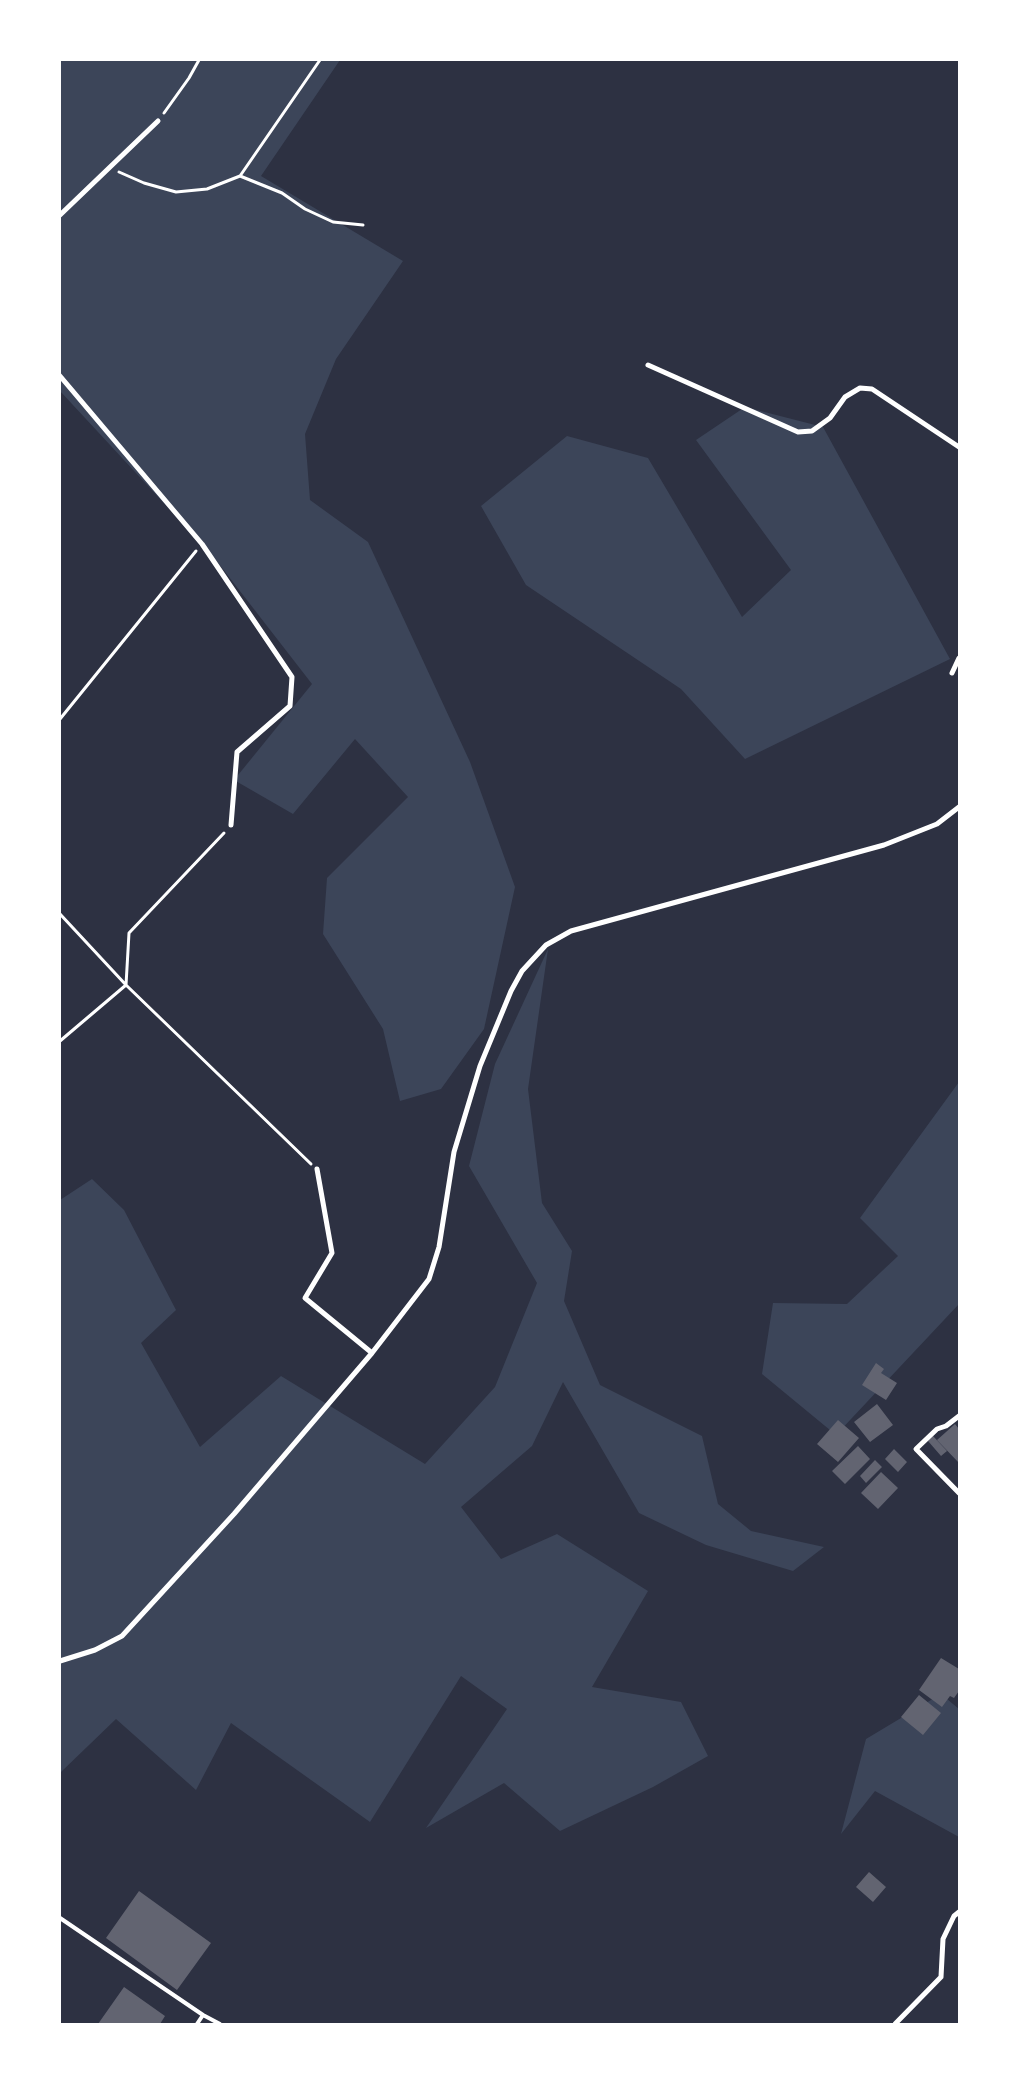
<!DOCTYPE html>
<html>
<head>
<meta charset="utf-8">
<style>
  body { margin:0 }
  #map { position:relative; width:1019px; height:2084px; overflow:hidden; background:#2d3142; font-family:Commissioner,sans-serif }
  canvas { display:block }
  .frame { position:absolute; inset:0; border:61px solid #fff; pointer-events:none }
</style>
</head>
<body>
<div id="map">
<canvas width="1019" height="2084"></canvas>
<div class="frame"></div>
</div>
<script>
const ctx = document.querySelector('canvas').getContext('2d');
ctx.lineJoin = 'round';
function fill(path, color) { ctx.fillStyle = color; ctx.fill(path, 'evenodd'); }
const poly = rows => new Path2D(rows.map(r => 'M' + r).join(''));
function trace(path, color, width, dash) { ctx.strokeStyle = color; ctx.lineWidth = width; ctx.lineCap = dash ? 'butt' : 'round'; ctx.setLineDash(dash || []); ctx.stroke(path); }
fill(poly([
  [60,60,340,60,261,176,403,261,336,359,305,434,310,500,368,542,470,762,515,887,484,1029,441,1089,400,1101,383,1029,323,934,327,878,408,797,355,739,293,814,234,780,312,684,212,555,60,391],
  [745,407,823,427,950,659,745,759,681,689,526,585,481,506,567,436,648,458,742,617,791,570,696,440],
  [548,949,528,1089,542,1203,572,1251,564,1301,600,1385,702,1436,718,1504,751,1531,824,1547,793,1571,706,1545,639,1513,563,1382,532,1446,461,1507,501,1559,557,1534,648,1591,592,1687,681,1702,708,1756,653,1787,560,1831,504,1783,426,1828,507,1709,461,1676,370,1822,231,1723,196,1790,116,1719,61,1772,60,1771,60,1200,92,1179,124,1210,176,1310,141,1343,200,1447,281,1376,425,1464,495,1387,537,1283,469,1166,495,1064],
  [959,1082,959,1304,836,1435,762,1374,773,1303,847,1304,898,1256,860,1218],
  [941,1694,959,1709,959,1837,875,1791,841,1834,866,1739]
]), '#3c4559');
fill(poly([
  [876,1363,884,1369,881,1373,897,1383,886,1400,862,1385],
  [877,1404,893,1425,870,1442,854,1422],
  [838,1420,859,1438,838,1462,817,1444],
  [955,1424,959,1429,959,1463,937,1440],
  [933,1436,947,1451,941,1456,928,1441],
  [858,1446,870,1459,845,1484,832,1471],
  [894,1449,907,1462,898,1472,885,1459],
  [875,1460,882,1467,866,1483,860,1476],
  [881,1472,898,1488,878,1509,861,1493],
  [941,1658,959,1669,959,1691,954,1698,950,1696,942,1707,919,1690],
  [919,1695,941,1713,923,1735,901,1717],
  [869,1872,886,1887,873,1902,856,1887],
  [139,1891,211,1943,177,1990,106,1938],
  [124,1987,165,2016,160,2024,98,2024]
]), '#626471');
trace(poly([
  [164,113,189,78,199,60],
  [119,172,144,183,176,192,207,189,240,176,320,60],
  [240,176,282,193,305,209,333,222,363,225],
  [60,719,196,551],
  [60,914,126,985,311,1164],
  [60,1041,126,985,129,933,224,833]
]), '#fff', 3);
trace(poly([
  [60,1918,203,2015,220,2024],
  [197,2024,203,2015]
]), '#fff', 4);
trace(poly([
  [60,215,158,121],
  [648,365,798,432,812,431,830,418,845,397,860,388,872,389,959,447],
  [60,376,202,544,292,677,290,706,237,752,231,825],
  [952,673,959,658],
  [317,1169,332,1253,305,1298,372,1353],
  [959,1416,946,1426,937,1429,916,1449,959,1493],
  [60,1661,95,1650,122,1636,234,1514,372,1353,429,1279,439,1247,454,1152,480,1066,511,991,522,971,546,945,571,931,884,845,937,824,959,807],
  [895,2024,941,1977,943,1939,954,1916,959,1912]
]), '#fff', 5);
</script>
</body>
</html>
